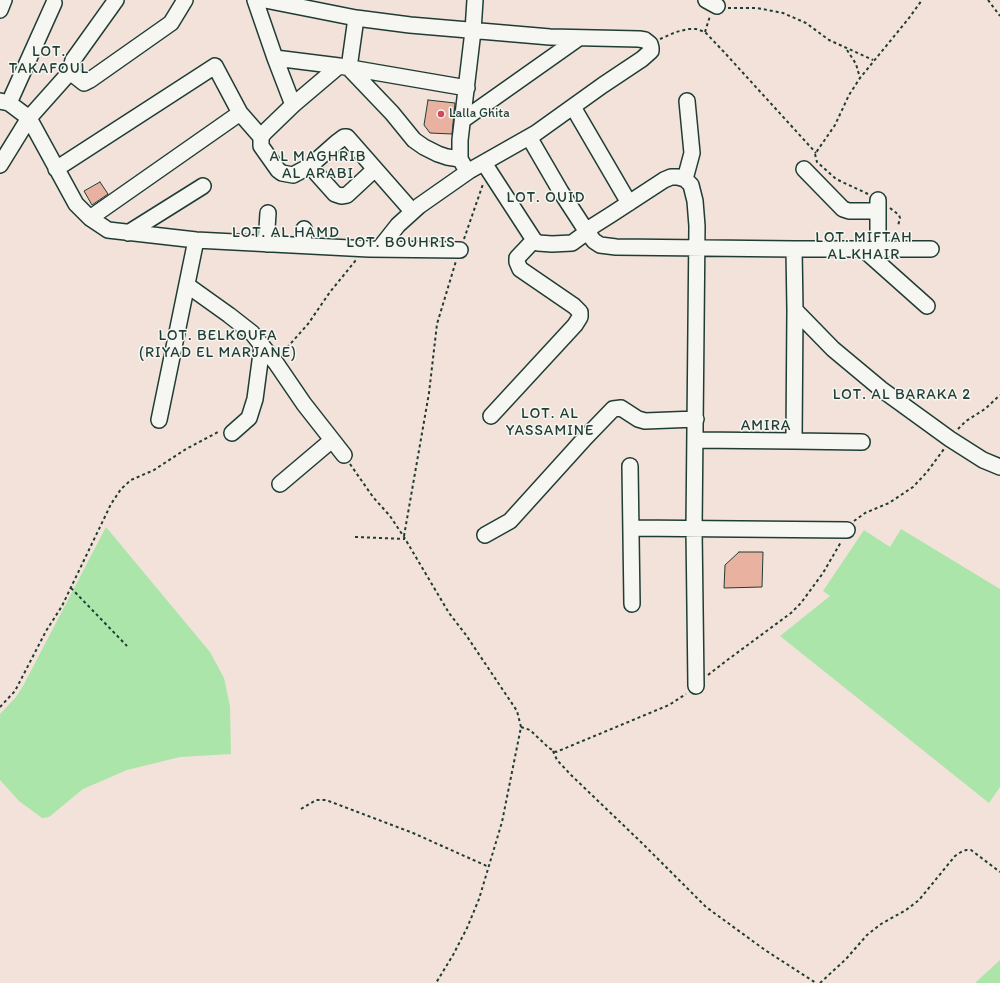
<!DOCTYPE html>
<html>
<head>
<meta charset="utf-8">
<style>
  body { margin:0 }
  canvas { display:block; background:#f2e2d9 }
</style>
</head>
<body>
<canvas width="1000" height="983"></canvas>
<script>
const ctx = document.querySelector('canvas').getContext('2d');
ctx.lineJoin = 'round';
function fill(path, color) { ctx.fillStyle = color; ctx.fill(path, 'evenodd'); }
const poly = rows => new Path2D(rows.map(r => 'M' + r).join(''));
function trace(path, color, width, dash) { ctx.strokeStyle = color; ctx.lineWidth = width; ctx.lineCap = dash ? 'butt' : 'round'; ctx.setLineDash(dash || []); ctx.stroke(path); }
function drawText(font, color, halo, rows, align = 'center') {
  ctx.font = font + ' Itim,sans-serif'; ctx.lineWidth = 3; ctx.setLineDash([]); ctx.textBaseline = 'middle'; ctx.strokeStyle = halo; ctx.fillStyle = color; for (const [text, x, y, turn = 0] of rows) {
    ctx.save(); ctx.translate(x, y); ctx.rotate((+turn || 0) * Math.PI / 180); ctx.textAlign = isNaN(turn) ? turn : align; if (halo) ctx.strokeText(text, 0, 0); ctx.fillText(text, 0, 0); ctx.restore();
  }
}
fill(poly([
  [106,527,210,652,224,678,230,706,231,754,180,757,127,770,83,789,49,817,42,818,19,801,0,780,0,714,16,697,23,686],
  [901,529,1000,589,1000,787,989,803,780,636,830,596,823,591,864,530,890,547],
  [1000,960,1000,983,975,983]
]), '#ace5aa');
const building = poly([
  [428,100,455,103,452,134,430,133,424,125,428,100],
  [100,182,108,194,92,205,84,191,100,182],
  [739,552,763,552,762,587,724,588,725,565,739,552]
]);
fill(building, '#e9b2a0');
trace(building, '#1f3d34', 1);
const minor = poly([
  [116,0,73,60,70,72,84,83,90,80,171,23,185,0],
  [255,0,275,58,293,105],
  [265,0,356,18,410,25,550,37,639,39,645,40,650,44,651,48,651,51,642,59,603,85,536,133,469,171,419,206,398,225,379,249],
  [706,0,717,6],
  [0,10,4,0],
  [356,18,349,68,392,113,414,140,424,147,438,154,447,157,460,159],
  [275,58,339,66,467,88],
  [339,66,293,105,265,132,261,137,261,146,278,170,282,173,293,175,310,166,336,143,344,137,347,137,412,211],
  [0,101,9,103,29,118,76,204,90,218,108,230,196,240,369,249,460,250],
  [9,103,54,3],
  [573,107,629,203],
  [463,120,579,38],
  [529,137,561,192,587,232,593,226,612,214,664,180,671,177,678,177,685,179,691,185,695,201,697,226,694,529,696,686],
  [484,163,534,240,538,243,552,244,572,243,587,232,594,241,600,245,616,247,794,249,795,310,794,441,695,440],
  [0,165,29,118,70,72],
  [310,166,335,194,341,196,347,195,375,169],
  [464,166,460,159,460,140,473,31,475,0],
  [56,169,215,66,240,113,261,137],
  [804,169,843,209,849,211,878,211],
  [685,179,692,153,687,101],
  [90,218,240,113],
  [128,233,203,186],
  [266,244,268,213],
  [303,245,304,229],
  [794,249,931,249],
  [863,249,927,306],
  [878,249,878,200],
  [187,285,229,315,252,333,276,363,304,404,344,455],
  [795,310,833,349,881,389,950,439,983,460,1000,467],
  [491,416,575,325,580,317,580,312,574,306,520,269,517,262,517,258,534,240],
  [159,420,196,240],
  [232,433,249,418,255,399,262,346],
  [794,441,862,442],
  [630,466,632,604],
  [280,484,332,440],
  [631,528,847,530],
  [485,535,510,521,586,437,613,409,621,408,638,419,645,421,696,419]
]);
trace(minor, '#1f3d34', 18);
trace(poly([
  [988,0,1000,16],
  [728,8,757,8,783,13,806,23,829,40,873,60],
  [705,32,710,16],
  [660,39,676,32,688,29,696,29,705,32,724,52,816,153],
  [847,50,856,64,860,78],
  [868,194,836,179,817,162,815,154,835,125,849,95,860,78,909,18,922,0],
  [890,208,899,215,900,218,898,226],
  [464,239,483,184],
  [283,352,308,324,330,292,356,260],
  [958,429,966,421,985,409,1000,395],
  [350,464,373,497,390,516,404,537,449,613,466,635,511,702,517,711,521,727,502,822,479,899,467,928,453,955,436,983],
  [854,521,865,513,889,503,913,487,927,472,944,449],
  [404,536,429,393,437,324,456,261],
  [355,537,405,539],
  [71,588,127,646],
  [708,675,726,661,791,613,801,603,823,573,841,542],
  [0,707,15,691,46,631,62,606,111,504,121,489,131,480,154,470,186,449,220,431],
  [521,727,530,730,549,748,556,752,669,705,686,694],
  [553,751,557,760,571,775,643,844,706,907,765,950,816,983],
  [301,809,316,800,326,800,413,833,489,867],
  [820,983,846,959,867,935,881,924,906,910,919,900,955,856,961,852,966,850,971,850,1000,872]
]), '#1f3d34', 2, [3, 3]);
trace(minor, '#f6f6f2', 15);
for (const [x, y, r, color] of [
  [441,114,4,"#d1495b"]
]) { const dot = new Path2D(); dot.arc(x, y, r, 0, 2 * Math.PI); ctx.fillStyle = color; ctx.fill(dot); trace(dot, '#f6f6f2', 1.5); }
drawText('13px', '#1f3d34', '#f6f6f2', [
  ["Lalla Ghita",449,114]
], 'left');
ctx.letterSpacing = '1px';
drawText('15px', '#1f3d34', '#f6f6f2', [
  ["LOT.",49,52],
  ["TAKAFOUL",49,69],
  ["AL MAGHRIB",318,157],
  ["AL ARABI",318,174],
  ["LOT. OUID",546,198],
  ["LOT. AL HAMD",286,233],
  ["LOT. MIFTAH",864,238],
  ["AL KHAIR",864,255],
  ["LOT. BOUHRIS",401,243],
  ["LOT. BELKOUFA",218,336],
  ["(RIYAD EL MARJANE)",218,353],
  ["LOT. AL BARAKA 2",902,395],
  ["LOT. AL",550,414],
  ["YASSAMINE",550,431],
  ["AMIRA",766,426]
]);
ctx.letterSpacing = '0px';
</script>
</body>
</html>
